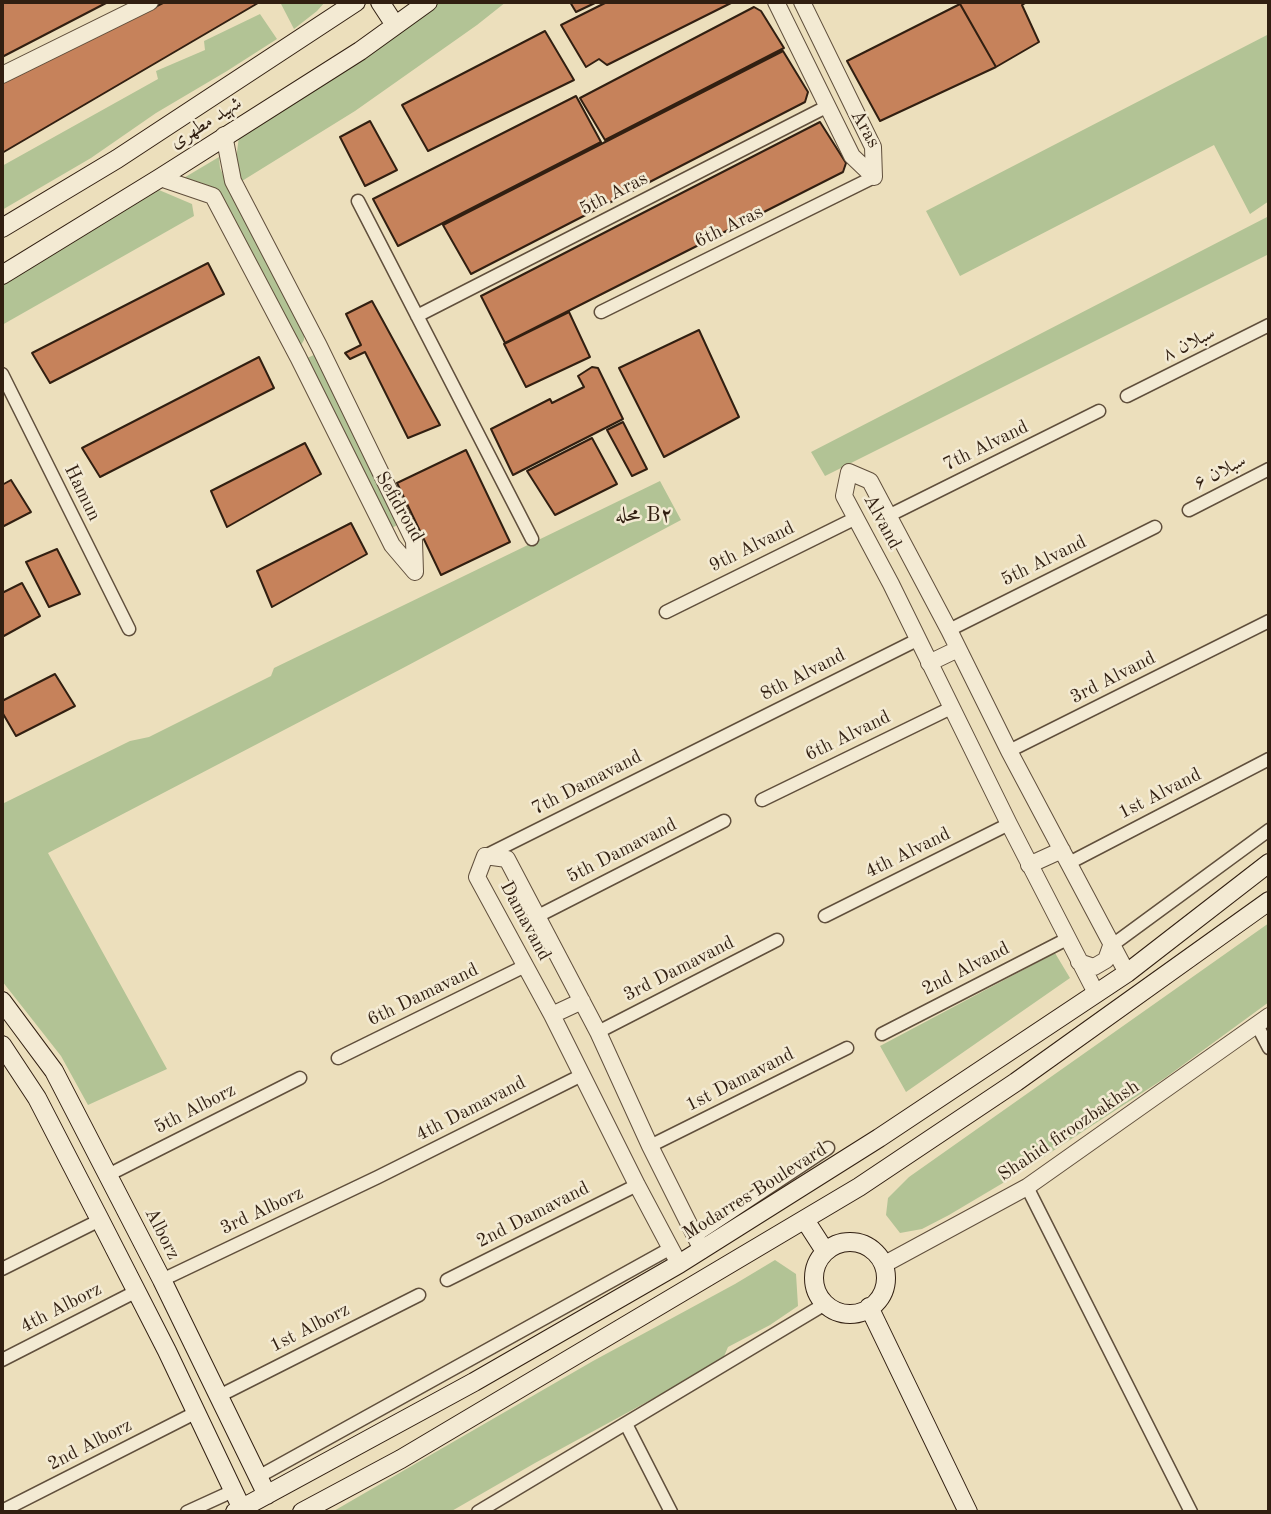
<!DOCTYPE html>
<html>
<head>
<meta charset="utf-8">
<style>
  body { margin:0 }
  #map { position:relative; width:1271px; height:1514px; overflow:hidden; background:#ecdfbc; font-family:"Old Standard TT",serif }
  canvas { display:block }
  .frame { position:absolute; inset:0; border:4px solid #311f11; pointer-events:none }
</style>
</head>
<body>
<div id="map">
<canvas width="1271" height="1514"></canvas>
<div class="frame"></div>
</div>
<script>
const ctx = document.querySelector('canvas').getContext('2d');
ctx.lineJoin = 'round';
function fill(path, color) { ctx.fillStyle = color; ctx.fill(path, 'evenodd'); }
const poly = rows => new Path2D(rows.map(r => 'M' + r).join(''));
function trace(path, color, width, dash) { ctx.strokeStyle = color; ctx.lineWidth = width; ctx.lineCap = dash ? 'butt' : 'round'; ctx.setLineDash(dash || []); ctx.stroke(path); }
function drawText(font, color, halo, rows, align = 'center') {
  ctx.font = font + ' "Old Standard TT",Amiri,serif'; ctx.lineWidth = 5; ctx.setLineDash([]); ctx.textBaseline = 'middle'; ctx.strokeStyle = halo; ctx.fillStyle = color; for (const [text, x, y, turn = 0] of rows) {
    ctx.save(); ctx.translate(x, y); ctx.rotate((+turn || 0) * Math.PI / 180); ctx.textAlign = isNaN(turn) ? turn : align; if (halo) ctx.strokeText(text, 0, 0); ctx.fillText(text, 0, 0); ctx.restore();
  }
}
fill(poly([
  [280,2,325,2,317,11,294,29],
  [440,2,506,2,477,25,355,111,242,181,236,160,239,136,371,53],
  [260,14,277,39,227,71,156,113,91,158,2,210,2,166,158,79,156,71,205,50,204,41],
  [1269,34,1269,201,1250,214,1214,145,960,276,926,211],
  [219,157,220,168,231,193,304,334,304,340,301,345,295,342,225,205,182,179],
  [159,190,192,204,194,216,2,325,2,286],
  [1269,216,1269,254,825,476,811,452],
  [316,354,399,524,390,529,305,359],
  [660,481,681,520,403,668,48,853,167,1069,88,1105,61,1056,2,981,2,804,130,741,149,737,271,676,274,668],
  [1269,923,1269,1002,1165,1078,1013,1177,949,1215,922,1229,900,1233,886,1215,888,1198,909,1177],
  [1055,953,1070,978,906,1092,880,1046],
  [775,1260,796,1274,798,1306,770,1325,728,1347,722,1361,535,1463,450,1512,332,1512,593,1361,735,1284]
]), '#b2c395');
const building = poly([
  [2,2,108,2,2,57,2,2],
  [165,2,258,3,2,153,2,83,165,2],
  [570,2,597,2,576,12,570,2],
  [607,2,733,2,607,65,599,59,586,67,561,25,607,2],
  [959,2,1027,2,1022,5,1039,42,996,67,959,2],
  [960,4,996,67,880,121,847,61,960,4],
  [754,7,761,11,784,48,605,140,580,98,754,7],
  [545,31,574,80,428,151,402,105,545,31],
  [783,51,808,92,805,102,471,274,443,225,783,51],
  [576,96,601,142,398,246,373,199,576,96],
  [370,121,397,170,365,186,340,137,370,121],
  [820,122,846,163,843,172,505,343,481,296,820,122],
  [208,263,224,294,50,383,32,353,208,263],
  [372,301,440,425,408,438,365,352,350,359,345,353,361,345,346,314,372,301],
  [569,312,590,357,526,387,504,344,569,312],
  [699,330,739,417,664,457,619,368,699,330],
  [259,357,274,388,100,477,82,448,259,357],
  [592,367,598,368,623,419,513,475,491,429,550,399,552,403,584,387,578,376,592,367],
  [623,422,647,469,632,476,607,430,623,422],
  [592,438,617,484,555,515,527,471,592,438],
  [305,443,321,474,227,527,211,491,305,443],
  [466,450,510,542,441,575,397,483,466,450],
  [11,480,31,512,2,527,2,485,11,480],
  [351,523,367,554,272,607,257,571,351,523],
  [57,549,80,594,49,607,26,562,57,549],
  [22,583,40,616,2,637,2,593,22,583],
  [55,674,75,706,16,736,2,712,2,701,55,674]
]);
fill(building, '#c6825b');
trace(building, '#311f11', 2);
const minor = poly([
  [358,201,532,539],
  [601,312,874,177],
  [417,316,828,106],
  [2,374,129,629],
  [1127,396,1269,325],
  [1189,510,1269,469],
  [890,515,1099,411],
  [666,612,856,518],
  [949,630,1155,527],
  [1009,751,1269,621],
  [762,800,951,708],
  [485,856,917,640],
  [1069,863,1269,759],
  [538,916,724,821],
  [825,916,1009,824],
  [1111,946,1269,830],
  [1257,1025,1269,1048],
  [598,1032,777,940],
  [882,1034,1067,939],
  [338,1058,525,966],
  [650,1146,847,1048],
  [108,1175,300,1078],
  [1027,1187,1191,1512],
  [694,1237,828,1148],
  [2,1269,100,1220],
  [162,1280,378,1177,582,1075],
  [447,1280,637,1185],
  [2,1360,137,1291],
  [219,1396,419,1295],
  [626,1424,671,1512],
  [258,1477,671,1248],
  [2,1511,195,1413],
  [187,1512,233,1491],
  [478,1512,825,1304]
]);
const tertiary = poly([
  [776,2,852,156,874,177],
  [802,2,873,147,874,177],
  [2,75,150,2],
  [160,178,213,196,298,357,392,545,415,572,414,541,319,346,233,181,224,135],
  [929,663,958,649],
  [1029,865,1062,850],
  [1079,962,1094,967,1106,960,1111,946],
  [1096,993,1009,824,891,584,844,496,849,472,870,481,949,630,1009,751,1127,973],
  [552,1015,582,1001],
  [679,1264,637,1185,552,1015,477,877,485,856,507,859,598,1032,650,1146,702,1250],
  [883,1265,1027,1187,1269,1016]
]);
const secondary = poly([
  [380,2,395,25],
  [2,228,117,159,356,2],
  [2,275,160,178,360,51,428,2],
  [2,1001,54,1071,162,1280,267,1495],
  [2,1045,37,1098,100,1220,167,1351,242,1509],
  [805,1220,825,1251],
  '814 1278a36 36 0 1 1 72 0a36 36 0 1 1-72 0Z',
  [869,1307,968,1512],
  [235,1512,474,1382,679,1264,879,1138,1127,973,1269,863],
  [302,1512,401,1459,859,1187,1016,1082,1269,901]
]);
trace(minor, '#604f3c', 15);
trace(tertiary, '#604f3c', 18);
trace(secondary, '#311f11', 20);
trace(minor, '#f3ead3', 12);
trace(tertiary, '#f3ead3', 16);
trace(secondary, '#f3ead3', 18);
drawText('19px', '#311f11', '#f3ead3', [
  ["شهید مطهری",206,123,-32],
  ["Aras",865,129,60],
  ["5th Aras",614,194,-27],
  ["6th Aras",729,227,-26],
  ["سبلان ۸",1189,344,-26],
  ["7th Alvand",986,446,-26],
  ["سبلان ۶",1220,472,-27],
  ["Hamun",82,493,64],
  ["Sefidroud",399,507,60],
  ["Alvand",882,522,62],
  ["9th Alvand",752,547,-26],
  ["5th Alvand",1044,561,-26],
  ["8th Alvand",803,675,-27],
  ["3rd Alvand",1113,678,-27],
  ["6th Alvand",848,736,-26],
  ["7th Damavand",587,783,-27],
  ["1st Alvand",1160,794,-27],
  ["5th Damavand",622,851,-27],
  ["4th Alvand",908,853,-26],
  ["Damavand",525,921,62],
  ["3rd Damavand",679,969,-27],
  ["2nd Alvand",966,969,-27],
  ["6th Damavand",423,995,-26],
  ["1st Damavand",740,1080,-27],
  ["5th Alborz",195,1109,-27],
  ["4th Damavand",471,1109,-27],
  ["Shahid firoozbakhsh",1069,1131,-34],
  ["Modarres Boulevard",755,1192,-32],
  ["3rd Alborz",262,1211,-25],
  ["2nd Damavand",533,1215,-27],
  ["Alborz",162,1234,63],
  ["4th Alborz",61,1308,-27],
  ["1st Alborz",310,1328,-27],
  ["2nd Alborz",90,1445,-27]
]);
drawText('21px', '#311f11', '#f3ead3', [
  ["محله B۲",644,515]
]);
</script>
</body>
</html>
